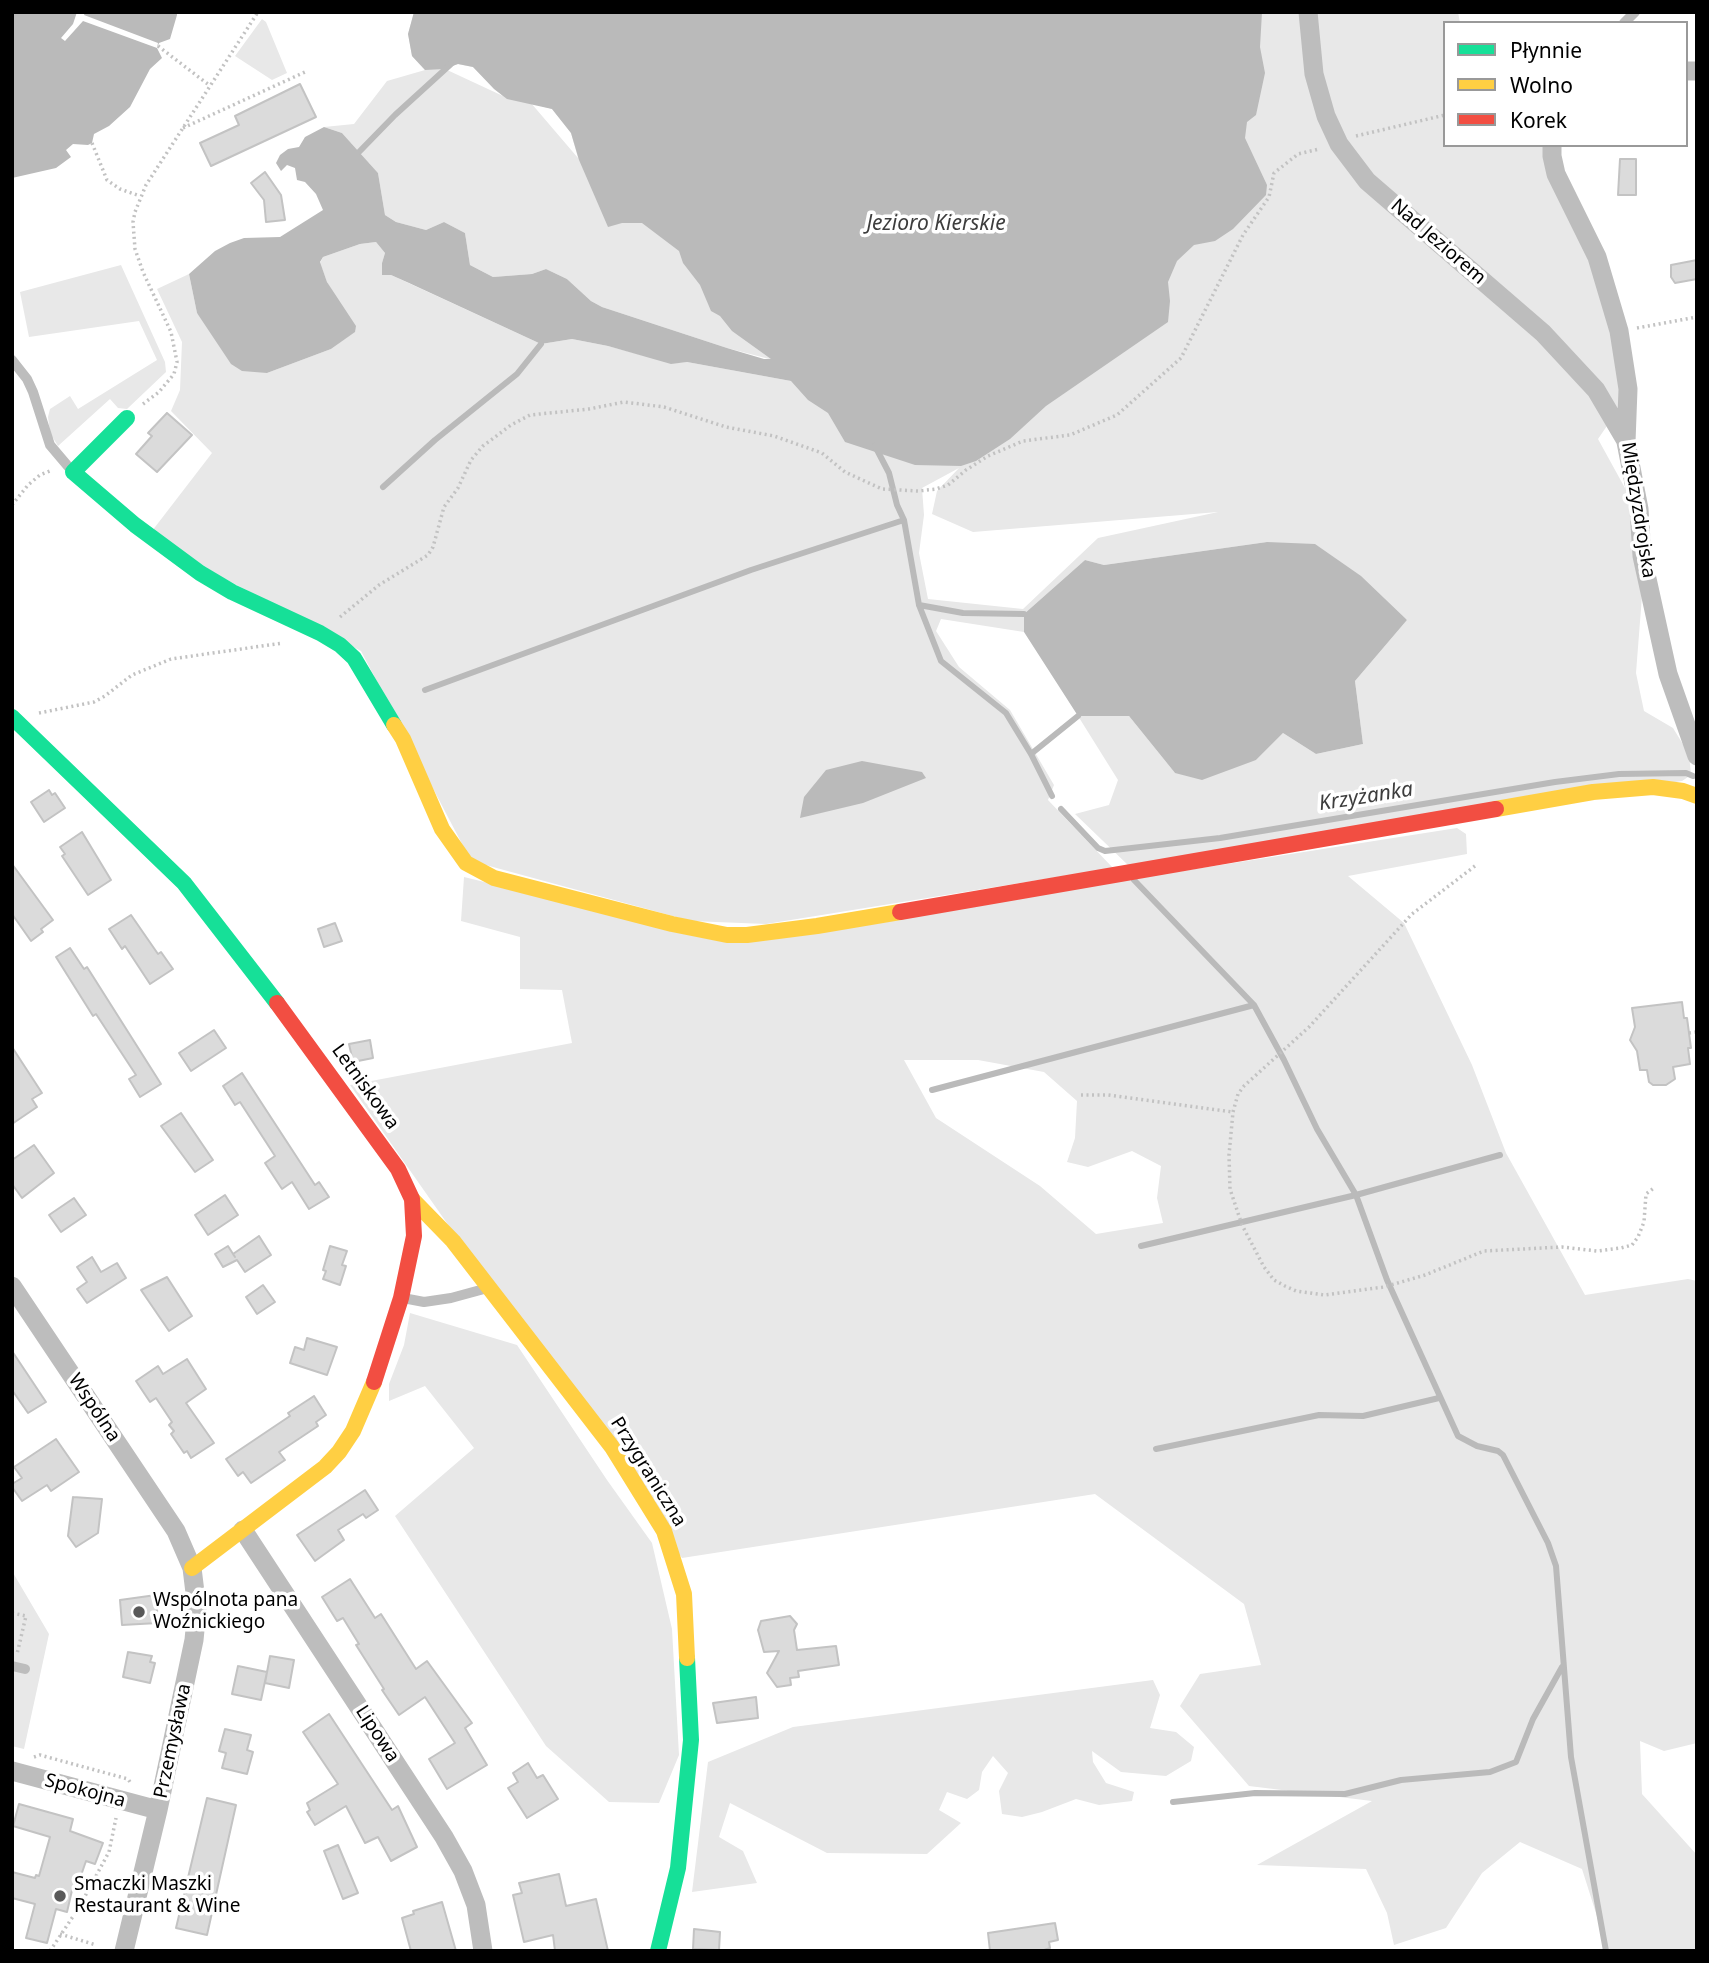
<!DOCTYPE html>
<html>
<head>
<meta charset="utf-8">
<style>
  body { margin:0 }
  #map { position:relative; width:1709px; height:1963px; overflow:hidden; background:#fff; font-family:"Noto Sans",sans-serif }
  canvas { display:block }
  .frame { position:absolute; inset:0; border:14px solid #000; pointer-events:none }
  .legend { position:absolute; left:1443px; top:21px; width:245px; height:126px; box-sizing:border-box; background:#fff; border:2px solid #999; margin:0; padding:9px 12px; list-style:none; font-size:21px; color:#000 }
  .legend li { display:flex; align-items:center; gap:14px; height:35px }
  .legend b { width:35px; border:2px solid #999 }
</style>
</head>
<body>
<div id="map">
<canvas width="1709" height="1963"></canvas>
<div class="frame"></div>
<ul class="legend">
<li><b style="height:9px;background:#16e098"></b>Płynnie</li>
<li><b style="height:9px;background:#ffcf43"></b>Wolno</li>
<li><b style="height:9px;background:#f24e42"></b>Korek</li>
</ul>
</div>
<script>
const ctx = document.querySelector('canvas').getContext('2d');
ctx.lineJoin = 'round';
function fill(path, color) { ctx.fillStyle = color; ctx.fill(path, 'evenodd'); }
const poly = rows => new Path2D(rows.map(r => 'M' + r).join(''));
function trace(path, color, width, dash) { ctx.strokeStyle = color; ctx.lineWidth = width; ctx.lineCap = dash ? 'butt' : 'round'; ctx.setLineDash(dash || []); ctx.stroke(path); }
function drawText(font, color, halo, rows, align = 'center') {
  ctx.font = font + ' "Noto Sans",sans-serif'; ctx.lineWidth = 7; ctx.setLineDash([]); ctx.textBaseline = 'middle'; ctx.strokeStyle = halo; ctx.fillStyle = color; for (const [text, x, y, turn = 0] of rows) {
    ctx.save(); ctx.translate(x, y); ctx.rotate((+turn || 0) * Math.PI / 180); ctx.textAlign = isNaN(turn) ? turn : align; if (halo) ctx.strokeText(text, 0, 0); ctx.fillText(text, 0, 0); ctx.restore();
  }
}
fill(poly([
  [414,12,1458,12,1460,23,1445,23,1445,145,1548,145,1602,281,1624,401,1598,439,1631,499,1643,583,1636,673,1644,711,1673,728,1689,754,1691,775,1682,781,1129,866,1075,814,1109,805,1118,780,1078,716,1129,716,1175,773,1256,760,1283,733,1316,754,1363,744,1355,681,1407,620,1267,542,1104,565,1085,560,1024,614,1024,632,941,619,936,631,959,667,1010,710,1054,785,1048,800,1113,868,766,924,691,921,471,861,361,651,216,574,152,531,212,453,171,411,180,390,182,342,157,289,189,274,197,313,267,373,331,349,354,332,327,282,320,263,323,257,360,244,376,242,385,253,382,263,391,275,541,344,572,339,608,346,671,363,687,362,791,381,773,360,727,348,602,307,591,301,567,279,546,269,532,274,493,277,470,265,465,233,444,222,426,230,396,222,385,215,378,173,342,133,324,127,354,124,387,81,425,70,412,56,408,34],
  [458,64,473,67,503,96,445,69],
  [531,103,552,109,571,133,578,158],
  [959,468,937,491,932,514,973,532,1218,512,1098,538,1023,609,928,599,919,553,924,515,922,488],
  [262,19,266,22,287,73,272,80,235,56],
  [121,265,165,362,166,372,127,409,118,408,110,399,58,446,50,433,48,417,50,409,70,396,78,409,157,360,139,321,29,337,20,292],
  [1457,828,1466,834,1467,854,1348,876,1404,923,1472,1065,1506,1153,1585,1295,1688,1279,1697,1281,1697,1743,1664,1751,1640,1741,1642,1794,1697,1855,1697,1951,1608,1951,1582,1869,1520,1842,1482,1873,1446,1928,1394,1945,1387,1913,1366,1869,1257,1865,1372,1801,1249,1786,1180,1706,1200,1674,1261,1665,1244,1604,1095,1494,682,1558,350,1085,572,1043,562,990,520,989,520,937,461,921,464,877,729,942],
  [904,1060,978,1060,1044,1072,1077,1101,1075,1138,1067,1162,1088,1167,1132,1151,1161,1166,1157,1198,1163,1223,1096,1234,1040,1186,936,1118],
  [410,1313,517,1345,607,1480,652,1543,672,1629,679,1755,659,1803,609,1802,546,1746,395,1516,474,1448,425,1386,389,1401,389,1384,404,1345],
  [12,1571,49,1634,24,1749,12,1746],
  [1153,1680,1160,1695,1150,1728,1176,1732,1194,1747,1191,1761,1166,1776,1121,1772,1092,1751,1093,1762,1106,1783,1134,1792,1132,1801,1099,1805,1076,1799,1042,1812,1022,1817,1002,1814,999,1791,1008,1773,993,1756,982,1772,979,1790,967,1799,947,1792,939,1810,961,1823,927,1854,827,1853,730,1803,719,1837,743,1851,757,1883,692,1892,708,1762,793,1727]
]), '#e8e8e8');
fill(poly([
  [12,12,177,12,177,15,170,39,159,43,157,48,162,58,150,69,130,107,109,126,94,134,92,143,88,145,73,144,66,150,71,157,56,168,12,178],
  [414,12,1262,12,1260,47,1265,73,1256,115,1247,122,1245,138,1267,185,1266,195,1233,229,1215,241,1194,245,1177,261,1168,282,1170,301,1168,322,1046,406,1010,439,976,461,961,466,915,465,845,442,828,413,808,400,791,381,687,362,671,364,608,346,572,339,541,344,409,283,391,275,382,275,382,263,385,253,376,242,360,244,323,257,320,262,327,282,356,326,355,332,331,349,267,373,242,371,231,364,197,313,189,274,215,251,230,243,244,238,280,237,323,210,316,194,305,182,297,180,295,168,287,165,281,171,276,163,280,155,288,149,299,147,305,137,324,127,342,133,378,173,385,215,396,222,426,230,444,222,465,233,470,265,493,277,532,274,546,269,567,279,591,301,602,307,727,348,764,359,771,359,732,331,720,316,711,311,700,285,683,263,679,251,642,223,622,223,608,227,579,160,571,133,552,109,507,99,494,89,473,67,458,64,444,69,425,70,412,56,408,34],
  [1267,542,1315,544,1361,576,1407,620,1355,681,1363,744,1316,754,1283,733,1256,760,1202,780,1175,773,1129,716,1078,716,1024,632,1024,614,1085,560,1104,565],
  [862,761,922,772,926,778,863,803,800,818,804,797,826,770]
]), '#bababa');
fill(poly([
  [77,12,85,12,84,15,158,43,157,48,83,21,65,41,61,38,73,24]
]), '#fff');
trace(poly([
  [359,152,395,115,451,64],
  [875,446,889,473,897,505,904,520,919,605,941,661,1006,713,1031,754,1052,796],
  [383,487,435,440,517,374,541,344],
  [919,605,963,613,1024,614],
  [425,690,751,570,904,520],
  [1031,754,1078,716],
  [1061,809,1098,848,1105,851,1220,838,1555,782,1619,774,1686,773,1693,776],
  [1134,880,1254,1005,1284,1060,1317,1129,1356,1195,1387,1280,1458,1436,1477,1446,1498,1451,1503,1455,1548,1543,1556,1566,1571,1757,1606,1951],
  [932,1090,1254,1005],
  [1141,1246,1356,1195,1500,1155],
  [1156,1449,1319,1415,1363,1416,1439,1398],
  [1173,1802,1255,1793,1345,1794,1401,1780,1490,1772,1516,1762,1533,1719,1562,1667]
]), '#bababa', 6);
const building = poly([
  [300,84,316,117,211,166,200,143,239,125,235,116,300,84],
  [1620,159,1636,159,1636,195,1618,195,1620,159],
  [265,172,281,195,285,220,266,222,264,200,251,183,265,172],
  [1697,260,1697,279,1675,283,1671,277,1671,265,1697,260],
  [167,413,192,435,157,472,136,454,152,436,148,433,167,413],
  [49,790,52,795,55,793,65,808,44,822,31,802,49,790],
  [82,832,111,880,88,895,62,856,65,854,60,847,82,832],
  [12,864,53,920,41,929,43,932,31,941,12,914,12,864],
  [131,915,158,954,161,952,173,969,150,984,125,946,122,949,109,929,131,915],
  [335,923,342,941,324,947,318,929,335,923],
  [70,948,84,969,87,967,161,1084,140,1097,129,1079,136,1075,96,1014,93,1016,56,957,70,948],
  [1682,1002,1684,1018,1687,1018,1691,1048,1688,1048,1690,1064,1673,1067,1675,1079,1666,1085,1653,1085,1649,1082,1647,1070,1640,1070,1637,1051,1630,1040,1635,1027,1632,1008,1682,1002],
  [214,1030,226,1048,191,1071,179,1053,214,1030],
  [370,1040,373,1058,353,1062,349,1044,370,1040],
  [12,1047,42,1093,32,1099,37,1107,12,1124,12,1047],
  [242,1073,315,1185,319,1182,329,1197,309,1209,292,1182,282,1189,265,1163,275,1156,240,1102,235,1105,223,1086,242,1073],
  [181,1113,213,1160,195,1172,161,1126,181,1113],
  [34,1145,54,1173,22,1198,12,1184,12,1160,34,1145],
  [225,1195,238,1215,208,1235,195,1215,225,1195],
  [74,1198,86,1215,61,1232,49,1215,74,1198],
  [259,1236,271,1255,245,1272,237,1260,223,1267,215,1254,228,1246,235,1257,233,1254,259,1236],
  [330,1246,347,1251,342,1265,346,1266,340,1285,323,1279,326,1271,323,1270,330,1246],
  [92,1257,101,1272,117,1263,126,1278,87,1303,77,1289,87,1282,77,1267,92,1257],
  [167,1277,192,1316,169,1331,141,1290,167,1277],
  [263,1285,275,1302,257,1314,246,1297,263,1285],
  [307,1338,337,1347,327,1375,290,1363,295,1347,304,1350,307,1338],
  [12,1351,46,1402,28,1413,12,1390,12,1351],
  [187,1359,206,1389,186,1403,214,1443,191,1458,187,1451,184,1453,171,1434,174,1431,169,1425,172,1422,156,1398,150,1402,136,1381,158,1366,163,1374,187,1359],
  [314,1396,326,1415,316,1422,318,1426,279,1452,285,1460,251,1483,243,1472,238,1476,226,1459,290,1416,288,1413,314,1396],
  [56,1439,79,1472,51,1491,47,1485,22,1501,12,1487,12,1484,22,1478,14,1467,56,1439],
  [365,1490,378,1510,366,1518,363,1514,338,1530,344,1540,315,1561,297,1535,365,1490],
  [73,1497,102,1499,98,1533,76,1547,68,1536,73,1497],
  [350,1579,375,1618,381,1614,416,1669,427,1661,472,1723,465,1728,487,1765,447,1789,429,1759,455,1743,425,1697,399,1715,382,1690,384,1689,356,1645,359,1644,343,1618,337,1621,322,1597,350,1579],
  [156,1595,158,1623,122,1625,120,1600,156,1595],
  [790,1616,797,1624,794,1630,797,1650,836,1646,839,1665,798,1671,799,1677,790,1678,791,1685,777,1687,767,1673,779,1651,764,1652,758,1630,761,1621,790,1616],
  [128,1652,152,1656,150,1662,155,1663,150,1683,123,1677,128,1652],
  [270,1656,294,1660,289,1688,265,1683,270,1656],
  [238,1666,267,1672,261,1700,232,1694,238,1666],
  [756,1697,758,1718,717,1723,713,1703,756,1697],
  [329,1714,392,1810,398,1806,417,1847,391,1861,378,1837,365,1843,346,1806,315,1825,307,1812,310,1810,307,1803,338,1784,303,1732,329,1714],
  [225,1729,251,1735,247,1750,253,1752,247,1774,222,1768,226,1753,219,1751,225,1729],
  [528,1763,537,1778,543,1775,558,1799,527,1818,508,1788,518,1782,513,1773,528,1763],
  [207,1798,236,1805,207,1935,176,1928,207,1798],
  [19,1804,73,1819,70,1831,103,1843,95,1864,86,1861,77,1887,73,1886,67,1912,56,1909,47,1943,26,1938,35,1904,12,1898,12,1872,35,1878,36,1875,39,1876,50,1837,13,1826,19,1804],
  [338,1845,358,1893,343,1899,324,1851,338,1845],
  [559,1874,566,1906,596,1899,608,1951,555,1951,553,1935,524,1942,513,1895,522,1893,519,1883,559,1874],
  [442,1902,456,1951,411,1951,402,1918,414,1914,413,1911,442,1902],
  [1055,1923,1058,1940,1049,1942,1050,1948,1041,1951,990,1951,988,1933,1055,1923],
  [694,1929,720,1932,719,1950,693,1949,694,1929]
]);
fill(building, '#dbdbdb');
trace(building, '#c3c3c3', 2);
trace(poly([
  [158,46,209,85],
  [183,128,305,72],
  [1356,136,1445,115],
  [92,143,107,180,120,189,140,196],
  [1637,328,1697,317],
  [143,404,159,392,174,374,177,362,171,332,143,272,135,249,133,222,135,212,146,185,258,12],
  [12,505,28,485,40,475,50,471],
  [340,617,379,585,428,555,433,547,444,507,458,488,471,460,483,446,511,425,530,415,589,409,624,402,664,407,726,427,774,436,822,453,845,472,882,489,918,491,936,489,948,485,966,470,988,456,1023,441,1070,435,1117,415,1181,358,1243,235,1269,197,1274,173,1298,154,1319,149],
  [39,713,94,702,105,696,132,675,171,659,283,643],
  [1475,866,1412,914,1309,1027,1244,1086,1238,1094,1233,1112,1229,1155,1230,1189,1242,1225,1264,1267,1274,1280,1285,1286,1296,1291,1324,1295,1384,1287,1425,1275,1484,1251,1562,1247,1597,1251,1621,1248,1632,1245,1638,1237,1644,1222,1646,1194,1655,1187],
  [1689,1033,1697,1032],
  [1081,1095,1108,1095,1233,1112],
  [12,1613,26,1616,17,1654],
  [34,1757,40,1755,128,1779,130,1782],
  [60,1934,96,1945],
  [50,1951,78,1909,109,1852,116,1818]
]), '#c2c2c2', 3.5, [2, 3.5]);
trace(poly([
  [1624,23,1635,12],
  [12,360,27,379,33,392,50,445,72,471],
  [403,1298,424,1302,451,1298,484,1289],
  [12,1666,25,1669]
]), '#bdbdbd', 10);
trace(poly([
  [1308,12,1314,74,1326,116,1339,144,1367,181,1543,333,1596,390,1626,441],
  [1686,71,1697,71],
  [1552,145,1552,156,1556,174,1597,257,1619,331,1628,389,1626,442,1639,509,1642,556,1668,674,1697,756],
  [12,1286,176,1531,192,1568,197,1609,194,1640,158,1810,124,1951],
  [243,1530,444,1837,463,1871,476,1905,483,1951],
  [12,1771,158,1810]
]), '#bdbdbd', 19);
trace(poly([
  [127,418,73,472,135,525,200,573,232,592,320,633,340,645,354,658,394,725],
  [12,717,184,883,277,1003],
  [658,1951,678,1868,691,1740,687,1658]
]), '#16e098', 16);
trace(poly([
  [394,725,403,739,442,829,466,863,494,878,672,924,727,935,747,935,817,926,900,912],
  [1496,809,1593,792,1653,787,1683,791,1697,796],
  [412,1199,453,1241,612,1447,664,1531,684,1594,687,1658],
  [192,1568,325,1467,339,1452,353,1431,374,1382]
]), '#ffcf43', 16);
trace(poly([
  [900,912,1496,809],
  [277,1003,398,1169,412,1199,414,1236,401,1298,374,1382]
]), '#f24e42', 16);
for (const [x, y, r, color] of [
  [139,1612,7,"#595959"],
  [60,1896,7,"#595959"]
]) { const dot = new Path2D(); dot.arc(x, y, r, 0, 2 * Math.PI); ctx.fillStyle = color; ctx.fill(dot); trace(dot, '#fff', 2.5); }
drawText('19px', '#000', '#fff', [
  ["Nad Jeziorem",1438,242,41],
  ["Międzyzdrojska",1638,510,81],
  ["Letniskowa",365,1087,54],
  ["Wspólna",94,1408,56],
  ["Przygraniczna",648,1472,58],
  ["Lipowa",377,1734,57],
  ["Przemysława",173,1741,-78],
  ["Spokojna",85,1791,15]
]);
drawText('19px', '#000', '#fff', [
  ["Wspólnota pana",153,1601],
  ["Woźnickiego",153,1623],
  ["Smaczki Maszki",74,1885],
  ["Restaurant & Wine",74,1907]
], 'left');
drawText('italic 21px', '#3d3d3d', '#fff', [
  ["Jezioro Kierskie",936,224],
  ["Krzyżanka",1366,797,-9]
]);
</script>
</body>
</html>
